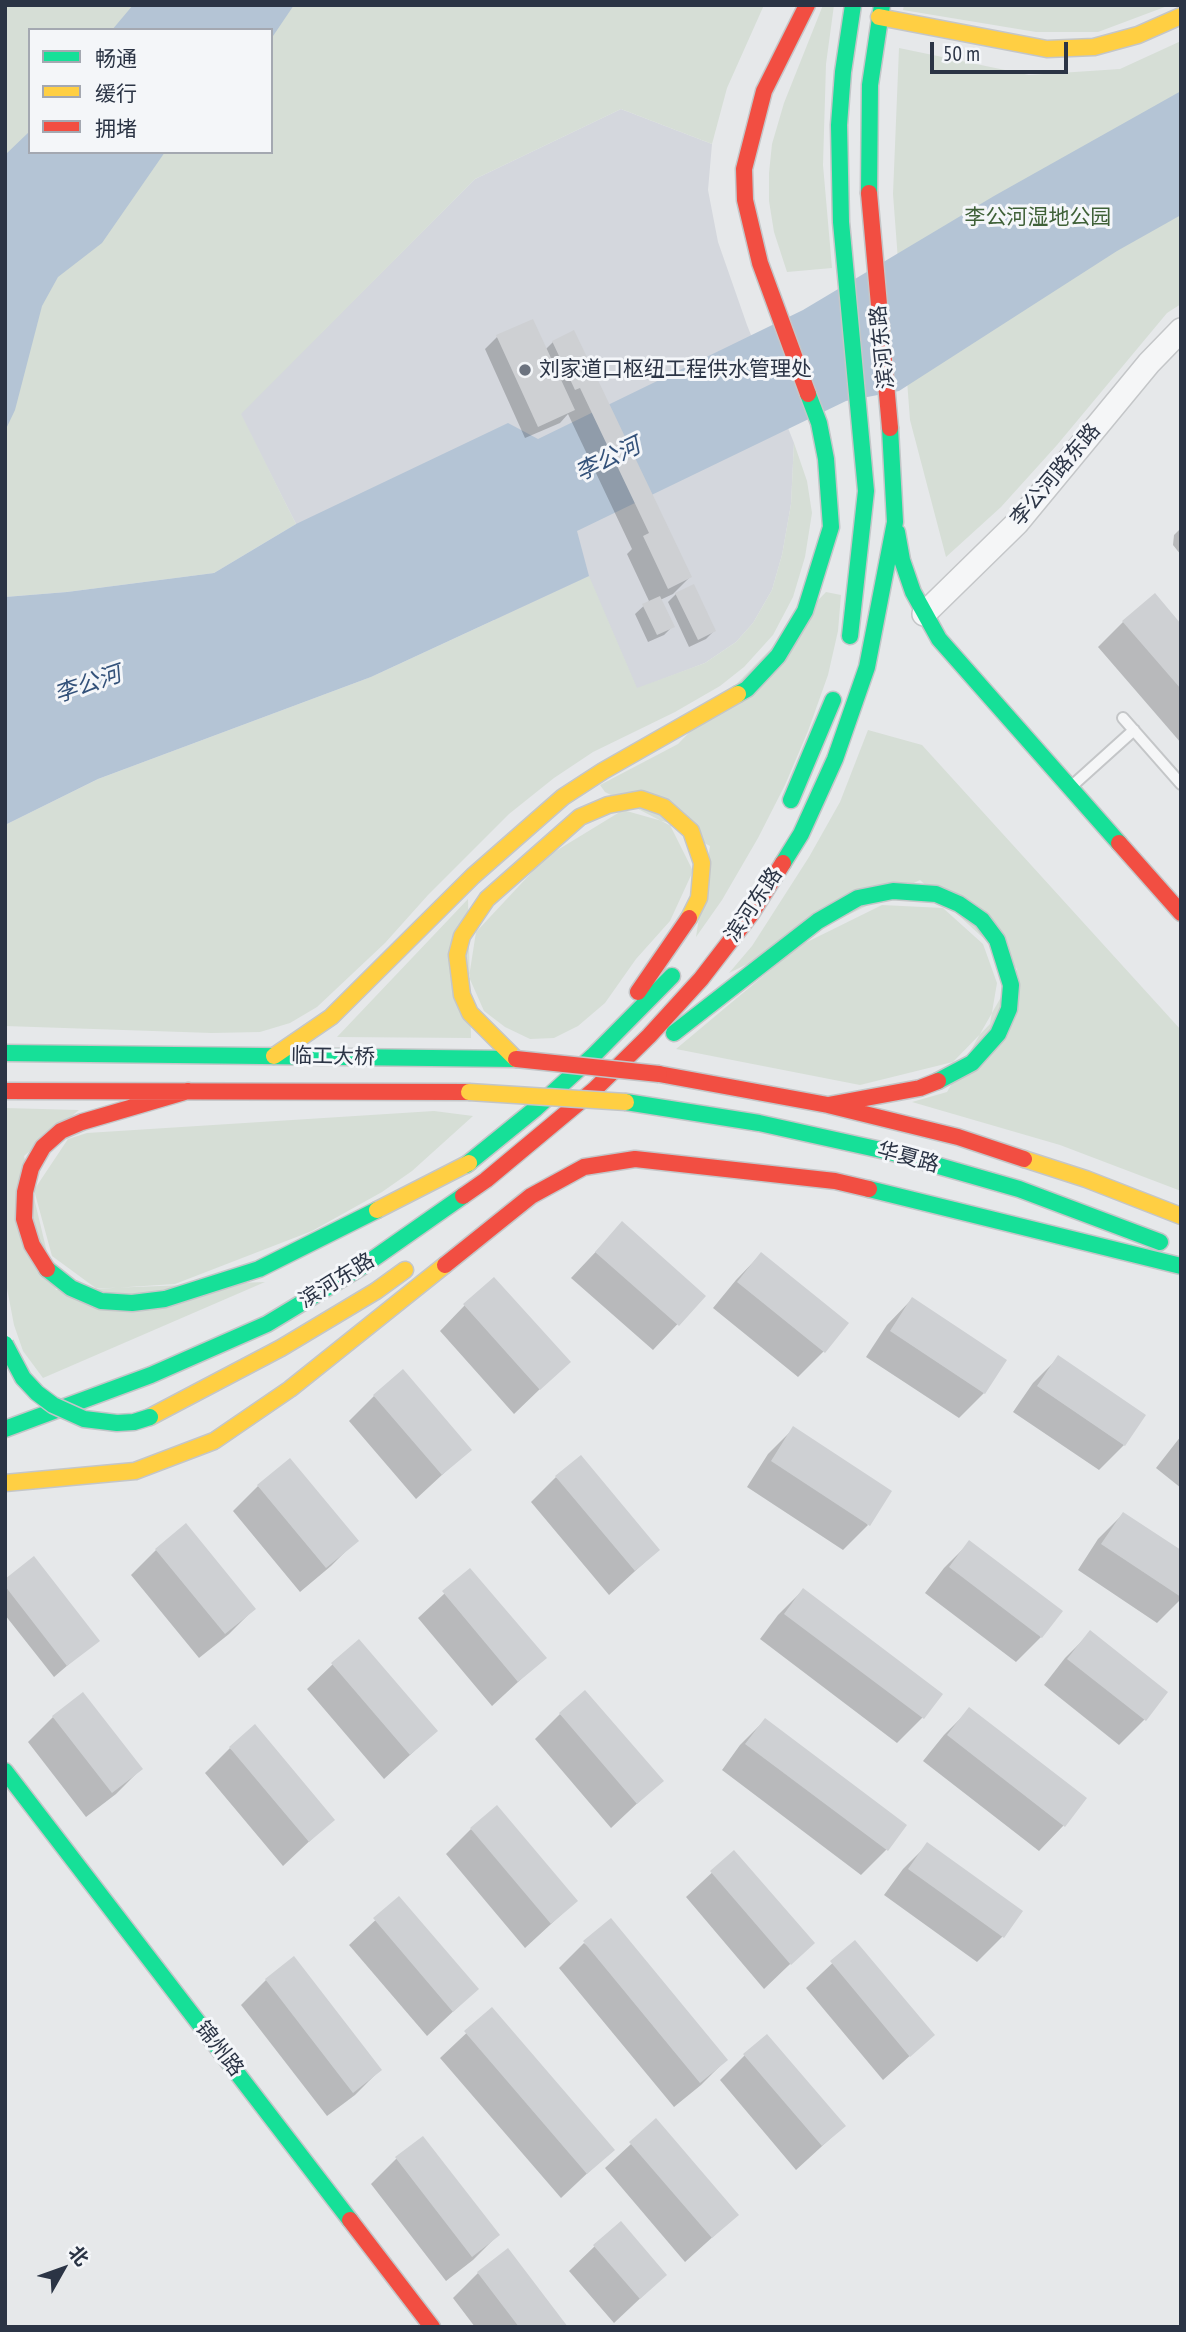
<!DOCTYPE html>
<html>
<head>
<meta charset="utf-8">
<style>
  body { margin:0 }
  #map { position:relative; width:1186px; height:2332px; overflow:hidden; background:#e6e8ea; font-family:"PT Sans Narrow","Noto Sans SC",sans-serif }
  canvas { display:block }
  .frame { position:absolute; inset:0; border:7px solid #2b3445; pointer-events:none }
  .legend { position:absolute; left:28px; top:28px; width:245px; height:126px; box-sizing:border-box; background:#f4f6f9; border:2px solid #a4a8b1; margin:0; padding:9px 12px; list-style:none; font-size:21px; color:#2b3445 }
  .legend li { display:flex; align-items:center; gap:14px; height:35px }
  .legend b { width:35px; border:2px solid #a4a8b1 }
  .north { position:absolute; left:28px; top:2234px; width:70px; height:70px; -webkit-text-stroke:5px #f4f6f9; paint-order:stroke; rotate:50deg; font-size:19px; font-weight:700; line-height:28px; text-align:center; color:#2b3445 }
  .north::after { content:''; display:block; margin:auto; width:24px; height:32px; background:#2b3445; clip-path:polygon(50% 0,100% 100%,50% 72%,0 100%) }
  .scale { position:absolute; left:930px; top:42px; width:138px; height:32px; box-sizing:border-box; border:4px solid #2b3445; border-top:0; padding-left:9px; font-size:21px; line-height:24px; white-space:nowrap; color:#2b3445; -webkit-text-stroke:5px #f4f6f9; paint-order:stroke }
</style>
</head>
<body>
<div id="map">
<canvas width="1186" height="2332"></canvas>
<div class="frame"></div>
<ul class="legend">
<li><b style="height:9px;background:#16e098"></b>畅通</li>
<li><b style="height:9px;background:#ffcf43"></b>缓行</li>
<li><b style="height:9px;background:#f24e42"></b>拥堵</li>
</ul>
<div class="north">北</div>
<div class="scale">50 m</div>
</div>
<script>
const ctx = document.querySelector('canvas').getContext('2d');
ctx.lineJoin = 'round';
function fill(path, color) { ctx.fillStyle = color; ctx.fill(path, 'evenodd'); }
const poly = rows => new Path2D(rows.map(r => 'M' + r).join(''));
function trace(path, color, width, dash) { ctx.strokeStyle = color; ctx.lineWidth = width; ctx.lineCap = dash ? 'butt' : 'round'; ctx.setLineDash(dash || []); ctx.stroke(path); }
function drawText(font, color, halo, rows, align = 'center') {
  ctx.font = font + ' "PT Sans Narrow","Noto Sans SC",sans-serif'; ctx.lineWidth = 6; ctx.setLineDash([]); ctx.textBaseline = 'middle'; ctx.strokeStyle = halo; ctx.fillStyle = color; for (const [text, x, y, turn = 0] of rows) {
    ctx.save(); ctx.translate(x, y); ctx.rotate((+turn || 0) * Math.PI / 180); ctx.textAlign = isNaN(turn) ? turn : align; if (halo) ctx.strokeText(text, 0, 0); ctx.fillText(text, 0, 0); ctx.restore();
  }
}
fill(poly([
  [621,109,712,144,708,190,718,242,747,325,794,443,791,504,782,555,772,590,753,623,736,642,705,663,637,689,296,524,240,414,475,179]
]), '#d4d7dd');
fill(poly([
  [5,5,764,5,727,88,712,144,621,109,475,179,241,414,296,524,214,573,67,592,5,597],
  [30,30,271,30,271,152,30,152],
  [823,5,834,5,826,64,823,165,832,268,787,272,774,232,769,201,769,173,772,144,784,103],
  [904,5,1170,5,1098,32,1036,32,903,10],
  [1181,41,1181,304,1167,313,1057,445,1001,507,946,557,910,420,893,194,899,48,1029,75,1120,69],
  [794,443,807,481,812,513,805,557,793,597,773,635,744,667,720,686,675,712,593,752,554,778,509,814,428,895,385,943,317,1007,290,1023,260,1032,212,1033,5,1026,5,825,98,779,371,677,589,576,637,688,705,663,736,642,753,623,772,590,782,555,791,504],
  [826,592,841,595,838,631,828,675,808,731,785,785,758,838,722,900,696,937,710,846,605,792,600,785,678,744],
  [868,730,922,745,1181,1030,1181,1191,1060,1145,912,1102,947,1092,1017,969,920,880,729,973,752,946,809,857,840,802],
  [623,810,669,823,693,871,670,921,636,959,605,1003,578,1026,554,1038,530,1039,505,1027,484,1011,469,977,476,932,546,857],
  [468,899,471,1038,337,1037],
  [882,905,943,908,983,944,997,983,990,1024,953,1062,860,1085,676,1049,799,946],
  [5,1108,79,1110,24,1156,56,1290,265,1282,43,1378,23,1351,14,1325,5,1278],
  [434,1111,473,1116,412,1171,382,1192,312,1231,175,1284,97,1289,52,1256,34,1190,68,1139,87,1133]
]), '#d6ded6');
fill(poly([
  [133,5,294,5,271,39,271,30,112,30],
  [1181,91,1181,215,1117,251,899,391,846,401,577,531,589,576,371,677,98,779,5,825,5,597,67,592,214,573,296,524,508,423,538,439,803,310,994,196],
  [30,131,30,152,165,152,102,243,58,277,42,306,15,410,5,431,5,155]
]), '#b4c4d5');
fill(poly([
  [573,332,690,577,673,594,660,600,673,626,664,635,648,642,635,614,649,601,627,554,632,549,568,414,560,423,525,438,485,349,497,337,545,350,553,342],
  [1181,528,1181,555,1173,545,1174,535],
  [676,594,714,631,706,639,689,647,668,602],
  [1123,622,1181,627,1181,743,1098,647],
  [622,1224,704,1296,653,1350,571,1278],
  [761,1254,846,1323,823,1352,798,1377,713,1308,736,1280],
  [912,1299,984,1393,959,1418,866,1357,887,1325],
  [465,1305,568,1362,514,1414,440,1331],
  [1058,1358,1124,1445,1099,1470,1013,1412,1033,1383],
  [374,1396,470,1449,416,1499,349,1421],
  [793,1429,868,1525,843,1550,747,1487,768,1454],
  [1181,1436,1181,1488,1156,1468],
  [556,1477,658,1550,609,1595,531,1502],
  [258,1486,356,1541,331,1566,300,1592,233,1511],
  [1123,1514,1181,1552,1181,1599,1157,1623,1078,1570,1098,1539],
  [186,1525,254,1609,229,1634,199,1658,131,1575,156,1550],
  [969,1543,1041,1637,1016,1662,925,1593,944,1568],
  [470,1570,544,1658,492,1706,418,1618],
  [5,1581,97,1640,54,1677,5,1615],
  [803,1590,940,1694,922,1718,897,1743,760,1639,778,1615],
  [1090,1633,1166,1692,1144,1720,1119,1745,1044,1685,1065,1658],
  [333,1664,436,1731,384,1779,307,1689],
  [969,1710,1064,1825,1039,1851,923,1761,944,1735],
  [560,1714,661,1781,611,1828,535,1739],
  [53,1717,141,1769,116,1794,86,1817,28,1742],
  [765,1720,905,1826,886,1850,861,1875,722,1770,740,1745],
  [230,1748,333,1819,283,1866,205,1773],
  [471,1829,576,1901,525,1948,446,1854],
  [928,1844,1021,1911,1002,1937,977,1962,884,1895,903,1869],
  [734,1852,812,1943,764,1989,686,1897],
  [399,1898,477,1989,427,2036,349,1945],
  [855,1942,933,2035,883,2080,806,1988],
  [584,1943,726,2060,701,2085,674,2107,559,1968],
  [293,1958,380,2070,355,2095,327,2116,241,2005,266,1980],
  [492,2009,612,2150,561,2198,440,2058],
  [745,2055,844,2126,796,2170,720,2080],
  [656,2121,737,2215,685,2262,605,2168],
  [423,2138,498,2235,473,2260,446,2281,371,2184,396,2159],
  [595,2246,665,2275,614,2323,569,2271],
  [478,2273,566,2327,475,2327,453,2298]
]), '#0003');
fill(poly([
  [533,319,575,410,538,427,496,335],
  [574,330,692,577,668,589,643,536,649,533,580,388,575,390,552,341],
  [694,584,716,631,698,640,675,593],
  [1155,593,1181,624,1181,689,1122,621],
  [660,596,675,627,657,635,642,604],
  [622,1221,706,1296,679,1326,595,1252],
  [761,1252,849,1323,825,1353,737,1282],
  [494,1277,571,1362,540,1390,463,1304],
  [912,1297,1007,1360,985,1394,890,1331],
  [1058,1355,1146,1415,1125,1446,1037,1386],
  [403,1369,472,1450,442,1475,373,1395],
  [793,1426,892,1491,870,1526,771,1461],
  [581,1455,660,1550,635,1571,555,1476],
  [290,1458,359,1541,326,1568,257,1485],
  [1123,1512,1181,1550,1181,1597,1101,1544],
  [186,1523,256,1609,225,1634,155,1549],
  [969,1540,1063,1611,1042,1638,949,1567],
  [34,1556,100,1641,67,1666,5,1586,5,1579],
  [470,1568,547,1658,518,1682,442,1591],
  [803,1588,943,1694,924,1719,784,1614],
  [1090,1630,1168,1692,1146,1721,1067,1659],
  [359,1639,438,1731,410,1755,331,1663],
  [585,1690,664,1781,637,1804,559,1713],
  [83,1692,143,1769,112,1793,52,1716],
  [969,1707,1087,1798,1065,1827,947,1735],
  [765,1718,907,1825,888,1851,745,1744],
  [255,1724,335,1820,309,1842,229,1747],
  [497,1805,578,1901,551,1924,470,1828],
  [927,1842,1023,1911,1004,1938,908,1869],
  [734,1850,815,1943,791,1965,710,1871],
  [399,1896,479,1989,453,2012,373,1918],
  [611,1918,728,2060,700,2083,583,1941],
  [855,1940,935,2035,910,2057,830,1961],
  [294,1956,382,2070,353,2093,265,1979],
  [492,2007,615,2150,587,2174,464,2031],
  [767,2034,846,2126,822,2146,743,2054],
  [656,2118,739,2215,712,2238,629,2142],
  [423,2136,500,2235,472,2257,395,2157],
  [621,2221,667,2275,640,2299,593,2245],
  [508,2248,568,2327,519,2327,477,2272]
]), '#ced0d3');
const lane = poly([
  [1123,718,1181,784],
  [1073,785,1134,730]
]);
const street = poly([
  [924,614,1017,523,1149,363,1181,330]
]);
const fast = poly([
  [869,193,870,85,882,5],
  [897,532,902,560,913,592,939,639,1119,843],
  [850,636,866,491,841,222,839,125,843,72,853,5],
  [738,694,747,689,778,656,805,611,831,527,826,459,819,423,808,394],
  [791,800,833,700],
  [783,863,801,834,835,759,867,667,895,522,890,428],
  [674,1033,818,921,858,898,893,891,936,894,959,904,982,920,997,940,1011,985,1009,1009,998,1034,972,1063,938,1081],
  [5,1053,516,1059],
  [626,1102,759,1123,890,1152,1019,1189,1160,1242],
  [466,1165,535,1109,593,1056,672,976],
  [869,1189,1181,1266],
  [47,1269,71,1288,101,1301,132,1303,165,1299,259,1269,377,1210],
  [5,1429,151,1375,267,1324,363,1266,463,1196],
  [5,1771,350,2220]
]);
const slow = poly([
  [879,17,1047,49,1094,47,1138,35,1181,16],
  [274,1056,331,1017,473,876,563,797,603,771,738,694],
  [516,1059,470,1013,462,995,457,955,462,936,487,899,580,817,608,805,641,799,664,807,691,831,702,863,699,898,689,918],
  [1024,1159,1086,1179,1181,1216],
  [377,1210,469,1163],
  [150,1417,281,1348,376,1291,405,1270],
  [5,1483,135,1471,214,1441,290,1389,445,1265]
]);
const jam = poly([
  [807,5,764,91,744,169,745,200,760,263,808,394],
  [869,193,890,428],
  [1119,843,1181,913],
  [638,992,689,918],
  [659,1074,828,1105,958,1137,1024,1159],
  [5,1091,469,1092],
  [828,1105,920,1088,938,1081],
  [463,1196,486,1180,594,1090,649,1036,701,979,751,914,783,863],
  [445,1265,531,1196,584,1167,635,1159,835,1181,869,1189],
  [47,1269,32,1245,24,1219,25,1192,31,1168,43,1147,61,1131,82,1122,188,1091],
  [350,2220,432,2327]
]);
trace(lane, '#c4c6c8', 14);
trace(street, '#c4c6c8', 26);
trace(fast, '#c4c6c8', 19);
trace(slow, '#c4c6c8', 19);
trace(jam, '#c4c6c8', 19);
trace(lane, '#f5f6f7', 10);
trace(street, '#f5f6f7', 23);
trace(fast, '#16e098', 16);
trace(slow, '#ffcf43', 16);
trace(jam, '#f24e42', 16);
const fastBridge = poly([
  [5,1344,23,1378,37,1393,53,1405,84,1419,117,1423,134,1422,150,1417]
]);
const slowBridge = poly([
  [469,1092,626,1102]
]);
const jamBridge = poly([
  [516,1059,659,1074]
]);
trace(fastBridge, '#c2c5c8', 19, []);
trace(slowBridge, '#c2c5c8', 19, []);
trace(jamBridge, '#c2c5c8', 19, []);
trace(fastBridge, '#16e098', 16);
trace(slowBridge, '#ffcf43', 16);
trace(jamBridge, '#f24e42', 16);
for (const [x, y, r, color] of [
  [525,370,7,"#6c737f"]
]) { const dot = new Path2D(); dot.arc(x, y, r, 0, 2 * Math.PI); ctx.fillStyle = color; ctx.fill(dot); trace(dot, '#f4f6f9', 2.5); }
drawText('21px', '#3f6138', '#f4f6f9', [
  ["李公河湿地公园",1038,218]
]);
drawText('21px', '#2b3445', '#f4f6f9', [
  ["滨河东路",883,347,-96],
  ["李公河路东路",1056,475,-50],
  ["滨河东路",754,905,-56],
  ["临工大桥",333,1057,1],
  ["华夏路",908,1158,15],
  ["滨河东路",337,1281,-32],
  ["锦州路",219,2049,52]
]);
drawText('21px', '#2b3445', '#f4f6f9', [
  ["刘家道口枢纽工程供水管理处",539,370]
], 'left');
drawText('italic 23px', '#34527a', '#f4f6f9', [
  ["李公河",608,460,-26],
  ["李公河",88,685,-19]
]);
</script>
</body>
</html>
